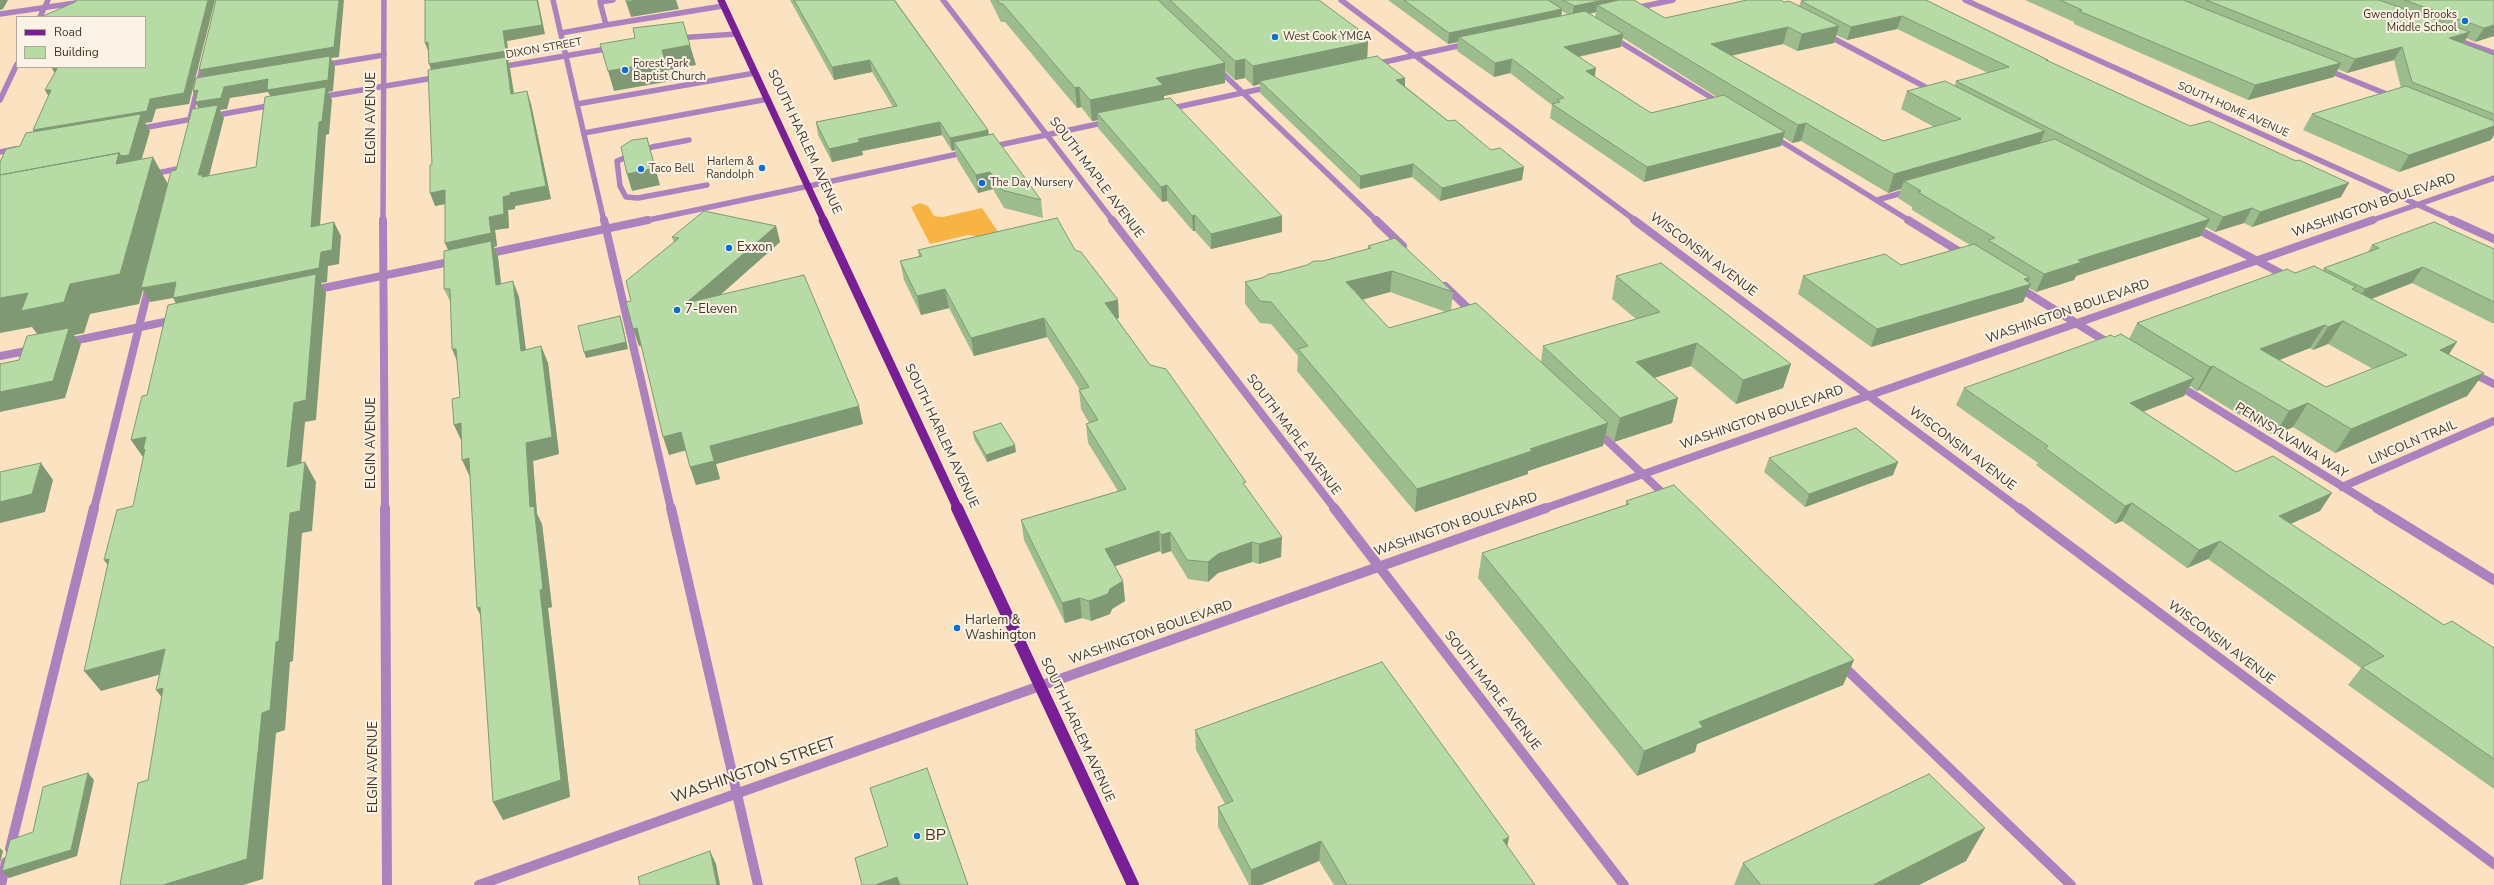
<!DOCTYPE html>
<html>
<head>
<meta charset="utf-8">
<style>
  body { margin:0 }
  #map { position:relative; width:2494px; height:885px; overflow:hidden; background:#fbe3c2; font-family:"Nunito Sans",sans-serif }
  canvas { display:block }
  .legend { position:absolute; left:16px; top:16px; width:130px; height:52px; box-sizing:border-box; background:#fbf3e8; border:1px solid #b3a898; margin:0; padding:5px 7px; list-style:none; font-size:12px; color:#473721 }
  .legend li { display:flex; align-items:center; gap:8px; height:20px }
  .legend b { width:20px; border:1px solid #b3a898 }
</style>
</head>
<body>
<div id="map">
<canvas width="2494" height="885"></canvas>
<ul class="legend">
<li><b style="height:5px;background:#781e96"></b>Road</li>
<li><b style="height:11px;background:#b6dba5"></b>Building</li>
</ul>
</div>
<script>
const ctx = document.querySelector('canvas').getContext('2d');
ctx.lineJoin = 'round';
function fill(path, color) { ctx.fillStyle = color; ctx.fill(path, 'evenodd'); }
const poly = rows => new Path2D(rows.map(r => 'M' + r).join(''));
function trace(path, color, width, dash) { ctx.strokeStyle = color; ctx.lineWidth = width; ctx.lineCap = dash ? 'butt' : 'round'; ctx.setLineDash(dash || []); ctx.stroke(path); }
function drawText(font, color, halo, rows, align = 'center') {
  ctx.font = font + ' "Nunito Sans",sans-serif'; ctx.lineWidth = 4; ctx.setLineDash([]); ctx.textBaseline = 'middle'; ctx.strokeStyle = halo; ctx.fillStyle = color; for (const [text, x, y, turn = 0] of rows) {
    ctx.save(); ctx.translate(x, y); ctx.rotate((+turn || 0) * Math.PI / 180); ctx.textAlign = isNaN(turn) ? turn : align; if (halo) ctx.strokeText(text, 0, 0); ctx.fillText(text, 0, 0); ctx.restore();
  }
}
fill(poly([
  [920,203,928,206,934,216,943,217,982,208,998,232,996,239,968,235,930,244,911,207]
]), '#f7b344');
trace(poly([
  [553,0,604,221],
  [613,0,600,2,606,25,723,6],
  [561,33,606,25],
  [1827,35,1933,91],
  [1612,37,1720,103],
  [323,65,384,55],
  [1218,69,1377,221],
  [2325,69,2394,97],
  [577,104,755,73],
  [190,119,203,64],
  [584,133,768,99],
  [1774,137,1910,221],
  [689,140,652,147,617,161,620,186,626,197,638,198,707,185],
  [152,174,177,169],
  [1877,200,1909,191]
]), '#ac82be', 5.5);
trace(poly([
  [604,220,671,509],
  [1376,220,1403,246],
  [1908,220,1965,255],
  [2193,227,2288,277],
  [1445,286,1474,314],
  [2018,287,2110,344],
  [2472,373,2494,384],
  [2178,385,2379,509],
  [1597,431,1667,497],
  [2342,487,2494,421],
  [94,509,149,286]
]), '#ac82be', 8);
trace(poly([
  [671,508,758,885],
  [2377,508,2494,580],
  [1841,664,2071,885],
  [10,849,94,508],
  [1,885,6,862]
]), '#ac82be', 10);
trace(poly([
  [943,0,1113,221],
  [1341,0,1636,221],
  [1965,0,2454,221],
  [1635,8,1673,0],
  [0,14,96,0],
  [40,17,48,0],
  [677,38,737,34],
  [2454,39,2494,53],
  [1375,64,1467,44],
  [500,67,612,48],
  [320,97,439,77],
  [0,100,17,64],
  [1168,109,1270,87],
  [212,116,273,105],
  [137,129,198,118],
  [990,147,1107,122],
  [0,152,15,149],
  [809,186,967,152],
  [383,221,384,0]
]), '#ac82be', 5.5);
trace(poly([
  [383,220,385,509],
  [1112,220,1335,509],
  [1634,220,2020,509],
  [2452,220,2494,239]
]), '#ac82be', 8);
trace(poly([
  [385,508,387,885],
  [1334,508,1624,885],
  [2019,508,2494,864],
  [479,885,1040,686]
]), '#ac82be', 10);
trace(poly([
  [644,221,809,186],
  [2370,221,2494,178]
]), '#ac82be', 5.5);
trace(poly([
  [486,254,648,220],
  [314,290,454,261],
  [68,342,174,320],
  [0,356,31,350],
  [1543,509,2373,220]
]), '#ac82be', 8);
trace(poly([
  [1040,686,1546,508]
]), '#ac82be', 10);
trace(poly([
  [721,0,824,221]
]), '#781e96', 7);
trace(poly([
  [823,220,958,509]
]), '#781e96', 9);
trace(poly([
  [957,508,1133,885]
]), '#781e96', 12);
fill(poly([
  [790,0,895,0,988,130,989,134,1041,200,1043,218,1004,208,993,189,978,193,957,159,955,150,952,151,942,135,862,151,863,155,832,162,818,135,816,122,893,107,872,72,834,80],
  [990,0,1319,0,1362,38,1368,42,1367,58,1405,78,1405,86,1522,180,1440,201,1412,177,1360,189,1260,93,1260,84,1253,86,1245,78,1235,80,1225,71,1225,83,1164,96,1164,99,1282,232,1211,249,1195,231,1193,231,1167,201,1162,202,1098,128,1098,120,1092,121,1081,107,1077,108,1005,22,1001,22],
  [1388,0,1618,0,1665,18,1784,2,1799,6,1801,1,1926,0,2048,60,2048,61,2341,197,2252,227,2244,223,2215,232,2206,227,2201,236,2076,276,2074,280,2036,292,2029,288,2023,302,1871,347,1798,294,1803,276,1901,265,1970,245,1912,210,1912,207,1898,198,1901,189,1888,193,1801,141,1792,143,1783,137,1781,146,1644,182,1550,118,1552,105,1510,73,1494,77,1457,51,1458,42,1448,44],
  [1562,11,1567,14,1561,16],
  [1596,12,1595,17,1590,14],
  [1897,29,1988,73,1956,81,1955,85,1907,91,1901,109,1934,127,1883,141,1731,56,1783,44,1797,51,1834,43,1836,35,1847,40],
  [1623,38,1717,97,1651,113,1595,77,1579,57,1621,47],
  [2025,0,2494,0,2494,36,2475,42,2466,38,2463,44,2494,55,2494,135,2491,140,2399,172,2303,130,2312,114,2401,88,2394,60,2347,73,2338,69,2334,77,2248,100,2074,24,2074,22],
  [545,34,507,41,509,61,508,61,510,69,514,94,531,104,551,199,515,206,515,209,508,210,509,228,495,230,497,246,494,247,498,257,501,284,519,297,526,350,541,346,548,363,559,454,533,461,537,514,542,524,552,607,548,608,570,797,503,820,481,616,477,608,470,476,460,397,457,360,451,303,444,289,448,250,445,243,445,204,435,206,432,164,431,70,429,53],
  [776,226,780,242,720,295,863,424,716,464,720,479,696,485,690,467,685,450,669,455,642,346,639,346,631,301,674,243,672,237],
  [2372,245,2494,249,2494,324,2412,283,2372,299,2449,354,2484,373,2467,396,2335,453,2293,427,2274,436,2199,390,2197,391,2190,386,2184,396,2143,412,2236,472,2320,511,2290,524,2444,625,2494,648,2494,789,2348,685,2361,668,2208,559,2187,568,2122,521,2115,524,2036,465,2038,463,1956,405,1964,388,2129,339,2137,323,2295,273,2323,270,2324,268,2368,252],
  [2328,344,2373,369,2326,387,2279,360,2310,348,2313,350],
  [1368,246,1453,292,1451,311,1541,362,1543,346,1636,319,1612,299,1616,276,1791,364,1783,388,1736,404,1691,366,1655,378,1678,398,1672,423,1614,442,1606,434,1603,446,1528,471,1528,474,1415,512,1297,371,1298,356,1271,324,1260,323,1245,304,1245,282,1368,249],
  [1390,292,1446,312,1389,328,1362,300],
  [918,250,1075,250,1119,318,1117,319,1150,365,1246,487,1281,557,1259,564,1252,562,1218,573,1208,582,1188,579,1171,551,1162,554,1160,551,1115,566,1123,581,1125,601,1112,609,1110,614,1091,621,1082,618,1065,623,1024,540,1021,520,1118,491,1088,443,1086,424,1089,423,1081,409,1079,390,1080,390,1047,337,974,356,949,308,921,315,904,280,900,261,919,257],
  [973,432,1016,452,987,462,974,439],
  [1769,458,1898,462,1893,475,1805,507,1764,472],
  [1626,501,1854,660,1843,685,1697,744,1695,752,1637,776,1478,578,1482,553,1626,505],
  [1195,730,1509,837,1507,847,1535,885,1334,885,1319,861,1261,885,1249,885,1218,827,1218,807,1225,804,1196,750],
  [1966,861,1919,885,1734,885,1743,863]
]), '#9dbc8e');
fill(poly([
  [0,0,8,0,3,9,0,10],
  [208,0,215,0,189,104,156,109,152,122,145,123,150,131,138,172,3,198,119,153,138,124,40,141,33,130,150,99],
  [339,0,344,0,339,57,331,58,335,67,333,91,328,92,332,100,329,134,326,135,319,241,311,227,273,101,268,92,230,98,227,109,220,110,224,118,207,184,198,175,201,113,195,102,198,102,193,91,224,87,204,80,199,70],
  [537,0,538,0,545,34,507,41,509,61,508,61,510,69,516,107,511,94,433,74,429,64,503,31],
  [636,0,676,0,679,9,631,17,626,2],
  [1604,0,1618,0,1617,8,1597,5,1596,12,1572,17,1574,6],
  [1562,9,1561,20,1459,37,1458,42,1448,44,1449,33],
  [1902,16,1897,29,1847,40,1851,27],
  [2494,25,2494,36,2475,42,2484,28],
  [1839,26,1834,43,1797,51,1802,34],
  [1788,27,1783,44,1707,61,1711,44],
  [1362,32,1362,43,1368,42,1367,62,1260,81,1260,84,1253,86,1253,66,1356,33],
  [2470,32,2462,46,2449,38],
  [1623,34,1621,47,1562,60,1564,47],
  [428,42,429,53,425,43],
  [690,45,696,65,668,70,671,81,614,91,608,71,662,50],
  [2402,47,2394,60,2347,73,2355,59],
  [1245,59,1245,78,1235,80,1235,61],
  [1512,59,1510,73,1494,77,1495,63],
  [870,60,872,72,834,80,832,67],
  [1225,63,1225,83,1164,96,1164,105,1097,113,1098,120,1092,121,1090,100,1156,78],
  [2341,63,2334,77,2248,100,2255,85],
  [51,67,59,67,57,77],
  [1596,68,1594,82,1586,71],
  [1405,78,1405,90,1396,80],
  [1079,87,1081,107,1077,108,1075,88],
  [45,90,51,90,51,101],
  [527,91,531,104,551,199,515,206,515,209,508,210,509,228,495,230,497,246,494,247,498,257,503,301,451,256,445,243,489,217,503,197,510,193],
  [940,122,942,135,862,151,863,155,832,162,829,149,858,139],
  [1806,123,1801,141,1792,143,1798,125],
  [2494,126,2494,135,2491,140,2399,172,2409,155],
  [988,130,990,143,954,142,955,150,952,151,950,138],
  [2045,131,2037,150,1904,181,1901,189,1888,193,1894,174],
  [1785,132,1781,146,1644,182,1647,167],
  [647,138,660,185,632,191,627,174],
  [153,157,169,186,321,252,334,222,341,236,339,264,328,266,327,282,321,283,326,293,316,420,305,422,299,487,181,313,173,298,150,302,143,290,139,304,90,314,84,333,74,335,81,344,65,398,0,412,0,392,43,342,32,327,0,333,0,298,70,284],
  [1413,164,1412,177,1360,189,1360,176],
  [1524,167,1522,180,1440,201,1442,188],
  [990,172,993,189,978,193,976,175],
  [2349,183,2341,197,2252,227,2260,212],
  [1167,185,1167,201,1162,202,1161,187],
  [445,190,450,203,435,206,430,193],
  [2252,208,2244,223,2215,232,2223,217],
  [1195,215,1195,231,1193,231,1192,216],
  [1282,216,1282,232,1211,249,1211,234],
  [2210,219,2201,236,2076,276,2074,280,2036,292,2044,274,2078,260],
  [776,226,780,242,691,321,686,303],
  [2423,267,2412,283,2355,305,2365,289],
  [1392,271,1390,292,1345,304,1346,282],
  [2030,278,2027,285,2031,284,2023,302,1871,347,1877,329],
  [513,281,519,297,528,367,521,351],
  [945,289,949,308,921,315,917,296],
  [1118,300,1119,318,1107,321,1105,303],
  [620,316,622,322,628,349,586,358,584,352],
  [1044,318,1047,337,974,356,971,338],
  [2343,321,2328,344,2313,350,2328,327],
  [2325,325,2310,348,2246,373,2260,349],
  [637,328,644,345,639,346,633,329],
  [2457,342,2441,366,2440,350],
  [1697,343,1691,366,1631,385,1636,362],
  [541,346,548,363,559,454,533,461,537,514,542,524,552,607,548,608,570,797,503,820,493,802,540,590,530,507,526,443],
  [452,349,456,349,459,366],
  [1791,364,1783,388,1736,404,1743,380],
  [2213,366,2199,390,2197,391,2210,367],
  [2484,373,2467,396,2335,453,2351,429],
  [2194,378,2184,396,2120,420,2130,403],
  [1678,398,1672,423,1614,442,1620,418],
  [2308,403,2293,427,2274,436,2289,411],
  [859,406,863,424,716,464,720,479,696,485,690,467,710,446],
  [461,423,462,442,454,425],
  [1608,423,1603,446,1528,471,1528,474,1415,512,1417,489,1530,449],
  [681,432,687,450,669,455,663,437],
  [146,437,145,460,131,440],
  [1015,445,1016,452,987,462,986,455],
  [469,458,470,477,462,460],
  [305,462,316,482,312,531,302,533,293,661,290,662,285,730,276,733,263,879,243,885,163,885,262,713,276,642,290,513],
  [1898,462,1893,475,1805,507,1809,494],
  [41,463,53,480,45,512,0,523,0,502],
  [2332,493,2320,511,2267,534,2279,516],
  [2132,503,2122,521,2115,524,2125,506],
  [1159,531,1160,551,1107,569,1105,549],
  [1170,532,1171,551,1162,554,1161,535],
  [1282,537,1281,557,1259,564,1259,544],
  [2220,541,2208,559,2187,568,2199,550],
  [1252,542,1252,562,1218,573,1208,582,1208,562,1218,554],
  [109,559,119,580,104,560],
  [1123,581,1125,601,1112,609,1110,614,1091,621,1089,601],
  [1080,598,1082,618,1065,623,1062,603],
  [480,607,486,626,477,608],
  [165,649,180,669,101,691,84,671],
  [1854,660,1843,685,1697,744,1695,752,1637,776,1644,751,1699,722],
  [163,688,172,710,156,690],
  [88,773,94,780,77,856,9,878,2,871],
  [1985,828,1966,861,1919,885,1873,885],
  [1509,837,1505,857,1503,840],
  [1321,841,1319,861,1261,885,1251,885,1251,870],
  [0,848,3,851,0,863],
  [710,851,716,864,720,885,717,885],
  [897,877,900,885,875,885]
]), '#7f9974');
const building = poly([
  [77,0,208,0,184,93,150,99,147,111,33,130,51,90,45,90,58,67,145,67,145,17,41,17,75,2,77,0],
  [216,0,339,0,334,47,199,70,216,0],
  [425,0,537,0,542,25,503,31,506,51,429,64,428,42,425,43,425,0],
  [626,0,636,0,626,2,626,0],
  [794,0,894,0,988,130,950,138,940,122,858,139,860,142,829,149,816,122,897,106,870,60,832,67,794,0],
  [997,0,1158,0,1225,63,1156,78,1163,85,1090,100,1079,87,1075,88,1003,4,999,3,997,0],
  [1170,0,1319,0,1362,32,1356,33,1368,42,1253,66,1245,59,1235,61,1170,0],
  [1404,0,1548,0,1562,9,1449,33,1404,0],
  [1563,0,1604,0,1574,6,1563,0],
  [1619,0,1634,0,1665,18,1747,0,1781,0,1784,2,1789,1,1839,26,1802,34,1788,27,1711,44,1883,141,1961,119,1907,91,1945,81,2045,131,1894,174,1806,123,1798,125,1597,5,1619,0],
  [1807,0,1926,0,2048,60,2046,60,2190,126,2209,121,2296,161,2299,160,2349,183,2260,212,2252,208,2223,217,1956,81,2009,67,1902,16,1851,27,1801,1,1807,0],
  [2060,0,2183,0,2341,63,2255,85,2079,11,2082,10,2060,0],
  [2206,0,2379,0,2470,32,2449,38,2494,55,2494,114,2412,82,2402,47,2355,59,2206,0],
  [2404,0,2494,0,2494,25,2484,28,2404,0],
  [1585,11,1623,34,1564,47,1596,68,1586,71,1651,113,1724,95,1785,132,1647,167,1552,104,1560,102,1557,100,1564,98,1512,59,1495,63,1459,37,1585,11],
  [683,22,690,45,662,50,665,61,608,71,600,44,635,38,633,28,683,22],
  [330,56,328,80,267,90,268,79,224,87,221,98,195,102,198,90,193,91,196,78,330,56],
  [1377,56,1405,78,1396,80,1448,121,1455,120,1491,150,1500,148,1524,167,1442,188,1413,164,1360,176,1260,81,1377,56],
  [506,57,511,94,527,91,546,186,510,193,510,195,503,197,504,214,489,217,491,233,445,243,445,190,430,193,430,165,432,164,428,70,506,57],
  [2406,86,2494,121,2494,126,2409,155,2312,114,2406,86],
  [326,87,322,121,319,122,311,227,334,222,332,250,321,252,319,268,173,298,176,282,141,288,171,171,176,170,192,109,218,105,198,175,202,175,202,177,256,167,265,97,326,87],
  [1170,98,1282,216,1211,234,1195,215,1192,216,1167,185,1161,187,1097,113,1170,98],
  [141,114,129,155,121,156,119,153,0,175,0,162,6,149,20,146,26,133,141,114],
  [993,134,1041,200,1002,190,990,172,976,175,954,142,993,134],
  [647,138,655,168,627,174,621,147,632,140,647,138],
  [2055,139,2210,219,2078,260,2082,262,2044,274,1988,240,1995,238,1918,192,1921,191,1904,181,2055,139],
  [119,153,116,164,153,157,120,274,70,284,64,302,21,311,28,293,0,298,0,175,119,153],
  [704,211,776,226,686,303,804,275,859,406,710,446,714,461,690,467,681,432,663,437,637,328,633,329,626,302,631,301,626,281,679,238,672,237,704,211],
  [1057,218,1075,250,1081,252,1118,300,1105,303,1150,365,1166,369,1246,482,1243,483,1282,537,1259,544,1252,542,1218,554,1208,562,1187,560,1170,532,1161,535,1159,531,1105,549,1123,581,1110,589,1108,594,1089,601,1080,598,1062,603,1021,520,1126,489,1086,424,1098,420,1079,390,1089,387,1044,318,971,338,945,289,917,296,900,261,922,256,918,250,1057,218],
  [2434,222,2494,249,2494,302,2423,267,2365,289,2324,268,2379,248,2372,245,2434,222],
  [1395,238,1453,292,1392,271,1346,282,1389,328,1476,303,1608,423,1530,449,1532,451,1417,489,1298,349,1308,346,1271,302,1260,301,1245,282,1262,278,1269,274,1278,273,1307,265,1314,261,1323,261,1371,248,1368,246,1395,238],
  [491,241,496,285,513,281,521,351,541,346,552,437,526,443,530,507,534,506,543,589,540,590,561,780,493,802,480,607,477,608,469,458,462,460,461,423,454,425,452,399,460,397,456,349,452,349,450,289,444,289,444,251,491,241],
  [1974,244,2030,278,2024,279,2031,284,1877,329,1803,276,1885,254,1901,265,1974,244],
  [1661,263,1791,364,1743,380,1697,343,1636,362,1678,398,1620,418,1543,346,1660,312,1616,276,1661,263],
  [2314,266,2356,287,2352,289,2457,342,2440,350,2484,373,2351,429,2308,403,2289,411,2213,366,2210,367,2137,323,2287,269,2295,273,2314,266],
  [2343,321,2407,355,2326,387,2260,349,2325,325,2328,327,2343,321],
  [316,274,306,400,294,403,287,467,305,462,300,511,290,513,279,641,276,642,270,710,262,713,247,859,163,885,120,885,138,783,148,780,163,688,156,690,165,649,84,671,109,559,104,560,117,510,133,506,145,449,143,450,146,437,131,440,142,396,147,395,168,305,316,274],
  [620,316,626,342,584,352,578,326,620,316],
  [69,328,53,381,0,392,0,364,19,360,27,336,69,328],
  [2121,334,2194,378,2130,403,2236,472,2273,456,2332,493,2279,516,2444,625,2452,621,2494,648,2494,759,2362,667,2384,656,2220,541,2199,550,2132,503,2125,506,2045,448,2048,446,1964,388,2111,335,2114,337,2121,334],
  [1001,423,1015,445,986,455,973,432,1001,423],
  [1856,428,1898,462,1809,494,1769,458,1856,428],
  [41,463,32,494,0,502,0,472,41,463],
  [1674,485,1854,660,1699,722,1703,727,1644,751,1482,553,1629,504,1626,501,1674,485],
  [1382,662,1509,837,1503,840,1535,885,1347,885,1321,841,1251,870,1218,807,1233,801,1195,730,1382,662],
  [927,768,968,885,900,885,897,877,875,885,862,885,855,858,888,846,870,788,927,768],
  [88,773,71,850,2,871,10,840,33,832,43,787,88,773],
  [1929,774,1985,828,1873,885,1761,885,1743,863,1929,774],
  [710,851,717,885,640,885,638,877,710,851]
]);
fill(building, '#b6dba5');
trace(building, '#7f9974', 1);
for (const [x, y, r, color] of [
  [2465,21,4,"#0b6ed7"],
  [1275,37,4,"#0b6ed7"],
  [625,70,4,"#0b6ed7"],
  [762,168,4,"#0b6ed7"],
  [641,169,4,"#0b6ed7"],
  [982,183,4,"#0b6ed7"],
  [729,248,4,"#0b6ed7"],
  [677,310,4,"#0b6ed7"],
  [957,628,4,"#0b6ed7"],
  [917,836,4,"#0b6ed7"]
]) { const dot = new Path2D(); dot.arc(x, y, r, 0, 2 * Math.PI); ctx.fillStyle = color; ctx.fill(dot); trace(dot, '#fbf3e8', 1.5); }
drawText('11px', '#473721', '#fbf3e8', [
  ["Gwendolyn Brooks",2457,15,"right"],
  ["Middle School",2457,28,"right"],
  ["West Cook YMCA",1283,37],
  ["Forest Park",633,64],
  ["Baptist Church",633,77],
  ["Harlem &",754,162,"right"],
  ["Randolph",754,175,"right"],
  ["Taco Bell",649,169],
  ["The Day Nursery",990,183]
], 'left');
drawText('11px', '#473721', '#fbf3e8', [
  ["DIXON STREET",544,49,-10],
  ["SOUTH HOME AVENUE",2233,110,24]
]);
drawText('13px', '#473721', '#fbf3e8', [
  ["ELGIN AVENUE",372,118,-90],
  ["SOUTH HARLEM AVENUE",804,142,65],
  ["SOUTH MAPLE AVENUE",1096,178,53],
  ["WASHINGTON BOULEVARD",2374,206,-19],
  ["WISCONSIN AVENUE",1703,255,37],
  ["WASHINGTON BOULEVARD",2068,312,-19],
  ["WASHINGTON BOULEVARD",1762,418,-19],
  ["SOUTH MAPLE AVENUE",1293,435,53],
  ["SOUTH HARLEM AVENUE",941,436,65],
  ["PENNSYLVANIA WAY",2291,441,32],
  ["ELGIN AVENUE",372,443,-90],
  ["LINCOLN TRAIL",2413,443,-23],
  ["WISCONSIN AVENUE",1962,449,37],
  ["WASHINGTON BOULEVARD",1456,525,-19],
  ["WASHINGTON BOULEVARD",1151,633,-19],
  ["WISCONSIN AVENUE",2221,643,37],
  ["SOUTH MAPLE AVENUE",1492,691,52],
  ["SOUTH HARLEM AVENUE",1077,730,65],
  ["ELGIN AVENUE",374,767,-90]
]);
drawText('13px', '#473721', '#fbf3e8', [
  ["Exxon",737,248],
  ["7-Eleven",685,310],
  ["Harlem &",965,621],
  ["Washington",965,636]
], 'left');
drawText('16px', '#473721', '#fbf3e8', [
  ["WASHINGTON STREET",754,771,-19]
]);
drawText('16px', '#473721', '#fbf3e8', [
  ["BP",925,836]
], 'left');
</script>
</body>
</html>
